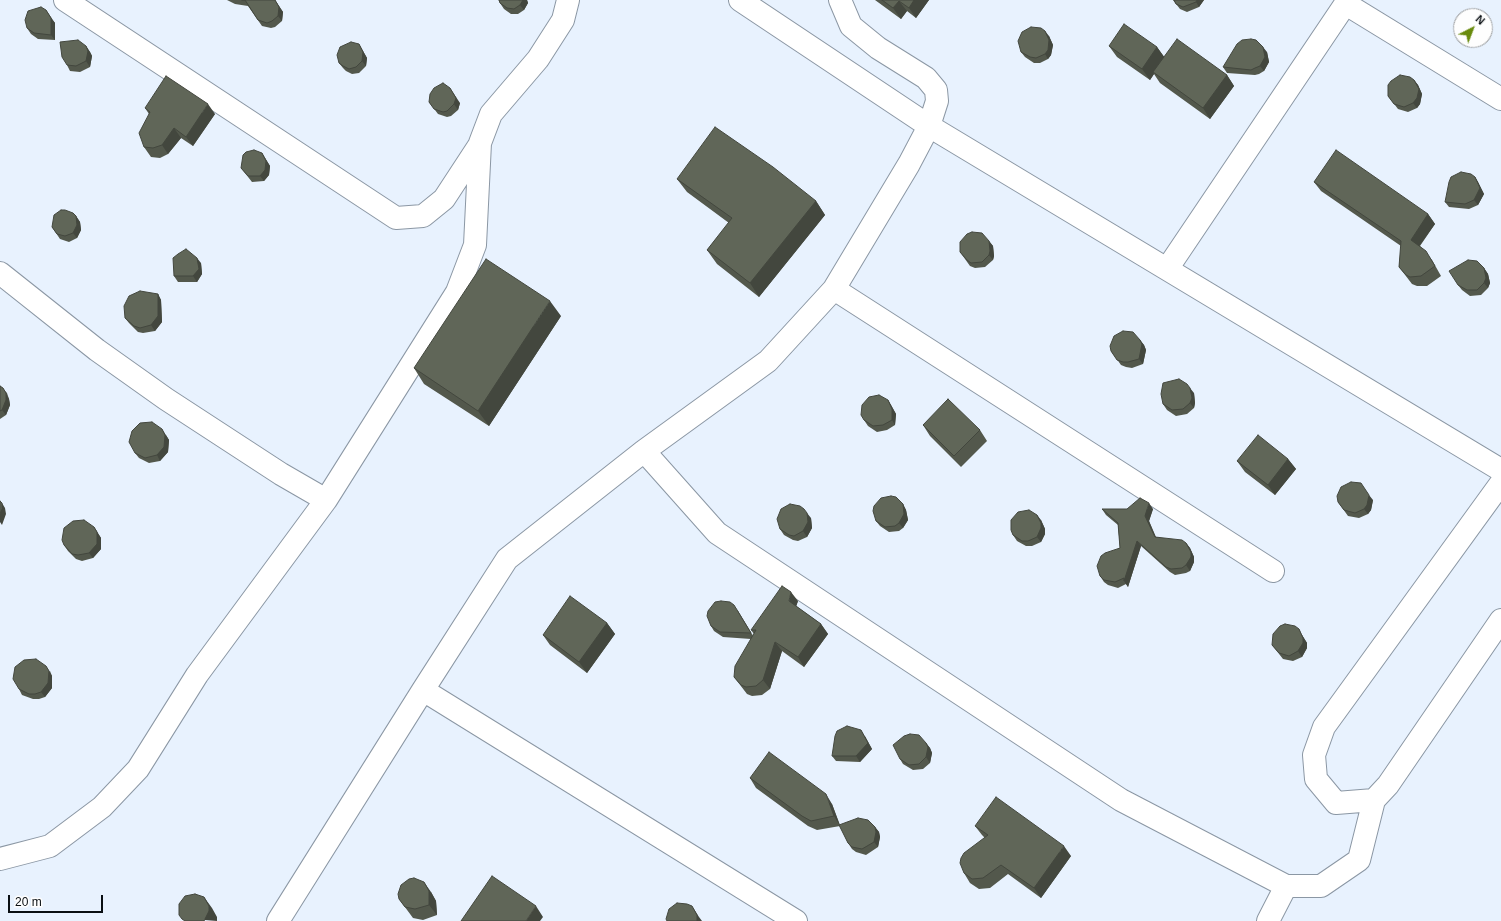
<!DOCTYPE html>
<html>
<head>
<meta charset="utf-8">
<style>
  body { margin:0 }
  #map { position:relative; width:1501px; height:921px; overflow:hidden; background:#e8f2fe; font-family:Helvetica,sans-serif }
  canvas { display:block }
  .north { position:absolute; left:1453px; top:8px; width:40px; height:40px; box-sizing:border-box; background:#fefefe; border:1px solid #9c9ea0; border-radius:50%; rotate:42deg; font-size:11px; font-weight:700; line-height:16px; text-align:center; color:#0a0f13 }
  .north::after { content:''; display:block; margin:auto; width:14px; height:18px; background:#688a0c; clip-path:polygon(50% 0,100% 100%,50% 72%,0 100%) }
  .scale { position:absolute; left:8px; top:895px; width:95px; height:18px; box-sizing:border-box; border:2px solid #0a0f13; border-top:0; padding-left:5px; font-size:12px; line-height:14px; white-space:nowrap; color:#0a0f13; -webkit-text-stroke:3px #fefefe; paint-order:stroke }
</style>
</head>
<body>
<div id="map">
<canvas width="1501" height="921"></canvas>
<div class="north">N</div>
<div class="scale">20 m</div>
</div>
<script>
const ctx = document.querySelector('canvas').getContext('2d');
ctx.lineJoin = 'round';
const poly = rows => new Path2D(rows.map(r => 'M' + r).join(''));
function trace(path, color, width, dash) { ctx.strokeStyle = color; ctx.lineWidth = width; ctx.lineCap = dash ? 'butt' : 'round'; ctx.setLineDash(dash || []); ctx.stroke(path); }
function fill(path, color) { ctx.fillStyle = color; ctx.fill(path, 'evenodd'); }
const minor = poly([
  [65,0,396,218,423,216,444,199,480,144],
  [740,0,929,126,1501,470],
  [1346,4,1501,99],
  [1167,269,1348,0],
  [0,273,97,350,166,399,281,474,326,500],
  [834,289,1273,571],
  [644,451,717,533,1121,800,1286,886,1321,886,1359,860,1374,800],
  [1501,483,1324,727,1314,755,1316,779,1336,803,1374,800,1388,785,1501,620],
  [423,690,796,921],
  [0,859,50,846,102,807,138,769,197,675,326,500,457,292,475,245,480,143,491,114,538,59,563,20,568,0],
  [278,921,423,690,507,559,644,451,768,361,834,289,909,164,929,126,937,101,936,90,926,78,878,48,851,26,840,0],
  [1268,921,1286,886]
]);
trace(minor, '#8b97a4', 24);
trace(minor, '#fff', 22);
fill(poly([
  [227,0,275,0,283,12,282,21,275,27,271,28,262,26,248,6,235,4],
  [499,0,527,0,528,3,524,10,518,14,511,14,504,9,500,3],
  [875,0,929,0,916,18,907,11,901,19],
  [1173,0,1204,0,1199,7,1187,12,1180,9],
  [46,10,55,23,55,40,38,39,31,34,27,28],
  [1049,36,1053,45,1051,55,1048,59,1040,63,1034,63,1025,57,1021,52],
  [359,44,367,58,366,66,359,73,352,74,346,71,343,68,339,63],
  [86,46,90,52,92,56,90,67,80,72,70,71,67,65],
  [1109,46,1157,47,1164,57,1227,75,1234,86,1210,119,1160,83,1154,74,1150,80,1117,57],
  [1267,52,1269,62,1264,71,1259,74,1255,75,1227,73,1223,67],
  [1414,80,1418,85,1422,94,1420,104,1417,108,1408,112,1398,109,1388,96],
  [429,102,460,103,458,110,451,116,447,117,438,114],
  [145,108,215,114,193,146,181,138,168,154,160,158,151,157,144,147,149,114],
  [262,153,270,166,269,175,264,181,252,182,241,168],
  [1475,177,1478,182,1484,194,1478,205,1469,209,1449,207,1445,202],
  [677,179,816,201,825,215,759,297,717,264,707,250,729,223,687,192],
  [1314,182,1428,214,1435,224,1420,246,1432,260,1441,276,1427,286,1417,286,1412,284,1399,267,1401,246,1321,191],
  [76,216,80,222,81,230,77,238,69,242,60,239,52,227],
  [989,241,993,246,994,256,993,260,985,267,975,268,970,266,960,252],
  [201,263,202,274,197,282,178,282,174,276],
  [1484,268,1488,274,1490,283,1488,288,1481,295,1470,296,1462,290,1458,285],
  [158,294,161,300,162,322,155,331,143,333,138,332,129,323,125,318],
  [561,316,489,426,424,384,414,368],
  [1140,340,1144,345,1146,350,1143,364,1132,368,1126,367,1121,365,1111,351],
  [0,386,7,393,9,399,10,405,6,415,0,419],
  [1194,393,1195,403,1194,408,1187,414,1176,416,1167,410,1163,404],
  [888,400,891,405,896,414,895,425,887,430,877,432,868,426,864,420],
  [923,425,980,430,987,441,961,467,930,436],
  [166,435,169,440,168,452,160,461,149,463,139,458,135,453],
  [1288,459,1296,469,1275,495,1245,472,1237,461],
  [1373,500,1371,510,1368,514,1359,518,1348,516,1338,502],
  [903,504,906,510,908,520,903,528,899,531,889,532,880,526,876,521],
  [1102,509,1153,509,1149,521,1156,537,1186,543,1190,548,1194,557,1194,562,1190,571,1186,573,1175,575,1170,572,1141,546,1128,587,1126,584,1118,588,1108,585,1104,582,1100,576,1120,548,1118,525,1106,515],
  [811,518,812,528,807,537,798,541,793,540,784,535,780,529],
  [1041,520,1045,529,1045,534,1041,542,1032,546,1026,546,1017,541,1013,535],
  [94,527,101,538,101,549,93,558,82,561,76,559,68,551,64,545],
  [798,601,796,606,821,624,828,634,804,667,782,651,770,689,762,695,752,696,747,694,734,677,751,639,723,637,714,631,711,626,738,611,753,636,754,634,751,630],
  [607,623,615,634,587,673,550,645,543,635],
  [1302,635,1307,643,1307,648,1302,657,1293,661,1283,659,1272,645],
  [50,671,52,676,52,688,45,697,39,699,33,699,22,695,19,689],
  [865,736,872,749,860,762,836,761,832,756],
  [926,743,930,748,932,753,930,763,923,769,913,770,903,764,900,759],
  [750,778,832,804,840,825,875,827,879,832,880,837,878,847,866,855,856,852,852,849,848,843,840,826,817,830,808,826,756,788],
  [975,826,1071,856,1041,898,1008,874,990,888,979,889,970,883,964,873,985,838,982,835],
  [431,892,436,901,437,915,423,920,413,918,399,899]
]), '#53584c');
fill(poly([
  [275,0,283,12,282,21,278,16],
  [523,0,527,0,528,3,524,10,520,5],
  [914,0,929,0,916,18,909,8],
  [1197,0,1204,0,1199,7,1196,2],
  [899,1,907,11,901,19,893,8],
  [51,18,55,23,55,40,51,35],
  [1045,31,1049,36,1053,45,1051,55,1048,59,1045,54],
  [359,44,367,58,366,66,362,61],
  [86,46,90,52,92,56,90,67,86,61],
  [1157,47,1165,58,1153,72,1154,74,1150,80,1142,69],
  [1263,47,1267,52,1269,62,1264,71,1260,66],
  [1227,75,1234,86,1210,119,1203,108],
  [1414,80,1418,85,1422,94,1420,104,1417,108,1413,103],
  [450,88,460,103,458,110,454,104],
  [208,104,215,114,193,146,186,137],
  [174,128,181,138,168,154,162,145],
  [262,153,270,166,269,175,264,181,260,176],
  [1475,177,1478,182,1484,194,1478,205,1474,200],
  [816,201,825,215,759,297,750,283],
  [1428,214,1435,224,1417,249,1411,240],
  [76,216,80,222,81,230,77,238,73,233],
  [989,241,993,246,994,256,993,260,989,255],
  [197,258,201,263,202,274,197,282,193,276],
  [1484,268,1488,274,1490,283,1488,288,1484,283],
  [158,294,161,300,162,322,155,331,151,325],
  [550,301,561,316,489,426,478,411],
  [1140,340,1144,345,1146,350,1143,364,1139,359],
  [3,388,9,399,10,405,6,415,2,410],
  [1190,388,1194,393,1195,403,1194,408,1190,403],
  [888,400,891,405,896,414,895,425,892,420],
  [162,429,169,440,168,452,160,461,157,455],
  [1288,459,1296,469,1275,495,1268,485],
  [1369,495,1373,500,1371,510,1368,514,1364,509],
  [2,503,5,508,6,514,2,525,0,522,0,514],
  [1149,503,1153,509,1149,521,1158,543,1155,537,1145,516],
  [903,504,906,510,908,520,903,528,899,523],
  [807,513,811,518,812,528,807,537,803,531],
  [1037,515,1041,520,1045,529,1045,534,1041,542,1037,537],
  [94,527,101,538,101,549,93,558,89,553],
  [1137,541,1141,546,1128,587,1124,581],
  [1186,543,1190,548,1194,557,1194,562,1190,571,1186,565],
  [791,592,798,601,795,610,789,601],
  [734,605,738,611,755,639,751,633],
  [607,623,615,634,587,673,579,662],
  [821,624,828,634,804,667,798,657],
  [1299,629,1302,635,1307,643,1307,648,1302,657,1298,651],
  [775,642,782,651,770,689,763,680],
  [46,666,52,676,52,688,45,697,41,692],
  [861,730,872,749,860,762,856,756],
  [926,743,930,748,932,753,930,763,926,757],
  [826,794,832,804,840,826,834,816],
  [875,827,879,832,880,837,878,847,874,842],
  [1064,846,1071,856,1041,898,1034,888],
  [424,882,431,892,436,901,437,915,429,905],
  [204,897,212,908,217,917,217,921,205,920],
  [536,906,543,917,540,921,526,921],
  [692,906,699,917,702,921,697,921]
]), '#43473e');
const building = poly([
  [242,0,275,0,279,7,278,16,272,21,267,23,258,20,245,0,242,0],
  [499,0,523,0,520,5,514,9,507,8,500,3,499,0],
  [882,0,914,0,909,8,899,1,893,8,882,0],
  [1174,0,1197,0,1196,2,1183,7,1176,4,1174,0],
  [41,7,46,10,51,18,51,35,34,33,27,28,25,20,28,11,41,7],
  [1124,24,1157,47,1142,69,1109,46,1124,24],
  [1031,27,1041,28,1045,31,1049,40,1048,50,1045,54,1036,58,1030,57,1021,52,1018,41,1022,32,1031,27],
  [1177,39,1227,75,1203,108,1153,72,1177,39],
  [1251,39,1256,40,1263,47,1265,57,1260,66,1255,68,1251,70,1223,67,1237,44,1242,40,1251,39],
  [78,40,86,46,88,51,86,61,76,66,67,65,62,57,60,42,78,40],
  [351,42,359,44,363,52,362,61,356,67,349,69,343,66,339,63,337,55,340,47,351,42],
  [1400,75,1410,77,1414,80,1419,89,1417,98,1413,103,1404,107,1394,104,1388,96,1388,85,1391,81,1400,75],
  [166,76,208,104,186,137,174,128,162,145,153,148,144,147,139,133,150,112,145,108,166,76],
  [443,83,450,88,456,98,454,104,447,111,443,112,434,109,429,102,430,94,434,88,443,83],
  [715,127,773,167,816,201,750,283,707,250,732,218,677,179,715,127],
  [254,150,262,153,266,161,265,170,260,176,248,176,241,168,243,155,246,152,254,150],
  [1336,150,1428,214,1411,240,1426,251,1435,266,1421,276,1410,277,1406,275,1399,267,1401,241,1314,182,1336,150],
  [1461,172,1471,174,1475,177,1480,188,1474,200,1465,204,1445,202,1449,182,1451,177,1461,172],
  [61,210,65,210,73,213,76,216,77,225,73,233,65,236,57,234,52,227,54,215,61,210],
  [972,232,982,233,989,241,990,251,989,255,982,262,971,263,967,260,960,252,960,242,967,234,972,232],
  [186,249,197,258,199,269,193,276,174,276,173,258,178,254,186,249],
  [486,259,550,301,478,411,414,368,486,259],
  [1468,260,1477,261,1484,268,1486,278,1484,283,1477,290,1467,290,1458,285,1449,271,1468,260],
  [140,291,158,294,158,316,151,325,140,328,134,326,125,318,124,306,129,296,140,291],
  [1123,331,1133,332,1140,340,1142,344,1139,359,1128,362,1123,362,1117,360,1111,351,1110,346,1114,336,1123,331],
  [1179,379,1187,384,1190,388,1192,398,1190,403,1183,409,1172,410,1163,404,1161,394,1163,383,1179,379],
  [0,386,3,388,6,393,6,400,2,410,0,411,0,386],
  [879,395,888,400,892,409,892,420,883,425,873,426,864,420,861,415,862,405,869,397,879,395],
  [948,399,980,430,954,456,923,425,948,399],
  [152,422,162,429,165,435,164,447,157,455,145,458,135,453,129,442,132,431,140,423,152,422],
  [1258,435,1288,459,1268,485,1237,461,1258,435],
  [1351,482,1361,483,1369,495,1367,505,1364,509,1355,513,1344,510,1338,502,1337,496,1341,487,1351,482],
  [891,496,896,497,903,504,904,514,899,523,895,526,885,527,876,521,873,511,874,506,881,498,891,496],
  [1140,498,1149,503,1145,516,1155,537,1182,540,1186,543,1191,552,1191,557,1186,565,1182,568,1171,569,1166,567,1137,541,1124,581,1124,578,1115,582,1104,580,1100,576,1097,566,1101,556,1105,553,1120,548,1118,523,1102,509,1127,509,1140,498],
  [0,501,2,503,2,509,0,514,0,501],
  [790,504,800,506,804,509,807,513,808,522,803,531,794,536,789,535,780,529,777,519,781,509,790,504],
  [1029,510,1037,515,1041,523,1041,528,1037,537,1028,541,1022,541,1013,535,1011,530,1011,520,1018,512,1029,510],
  [84,520,94,527,97,532,97,544,89,553,78,555,72,554,64,545,62,540,64,528,73,521,84,520],
  [782,586,791,592,789,601,821,624,798,657,775,642,763,680,756,686,746,687,741,685,734,677,735,666,756,630,751,630,782,586],
  [570,596,607,623,579,662,543,635,570,596],
  [721,601,730,602,734,605,751,633,720,632,711,626,707,616,708,611,715,602,721,601],
  [1285,624,1295,626,1299,629,1303,638,1303,643,1298,651,1289,656,1279,653,1272,645,1273,634,1280,626,1285,624],
  [36,659,46,666,49,671,48,683,41,692,35,694,29,694,19,689,13,679,15,667,24,660,36,659],
  [847,726,861,730,868,743,856,756,832,756,835,736,837,731,847,726],
  [910,734,919,735,926,743,928,747,926,757,919,764,909,765,900,759,893,745,904,736,910,734],
  [769,752,826,794,834,816,811,821,802,816,750,778,769,752],
  [996,797,1064,846,1034,888,1001,865,983,878,972,879,964,873,960,863,961,858,964,853,988,835,975,826,996,797],
  [858,818,868,820,875,827,876,832,874,842,862,849,852,847,848,843,839,825,858,818],
  [492,876,536,906,526,921,461,921,492,876],
  [414,878,424,882,429,891,429,905,415,909,405,907,399,899,398,894,401,885,409,879,414,878],
  [195,894,204,897,209,906,209,911,204,921,185,921,182,919,179,915,179,904,185,896,195,894],
  [677,903,687,904,692,906,697,915,697,921,667,921,666,919,669,909,677,903]
]);
fill(building, '#606658');
trace(building, '#43473e', 1);
</script>
</body>
</html>
